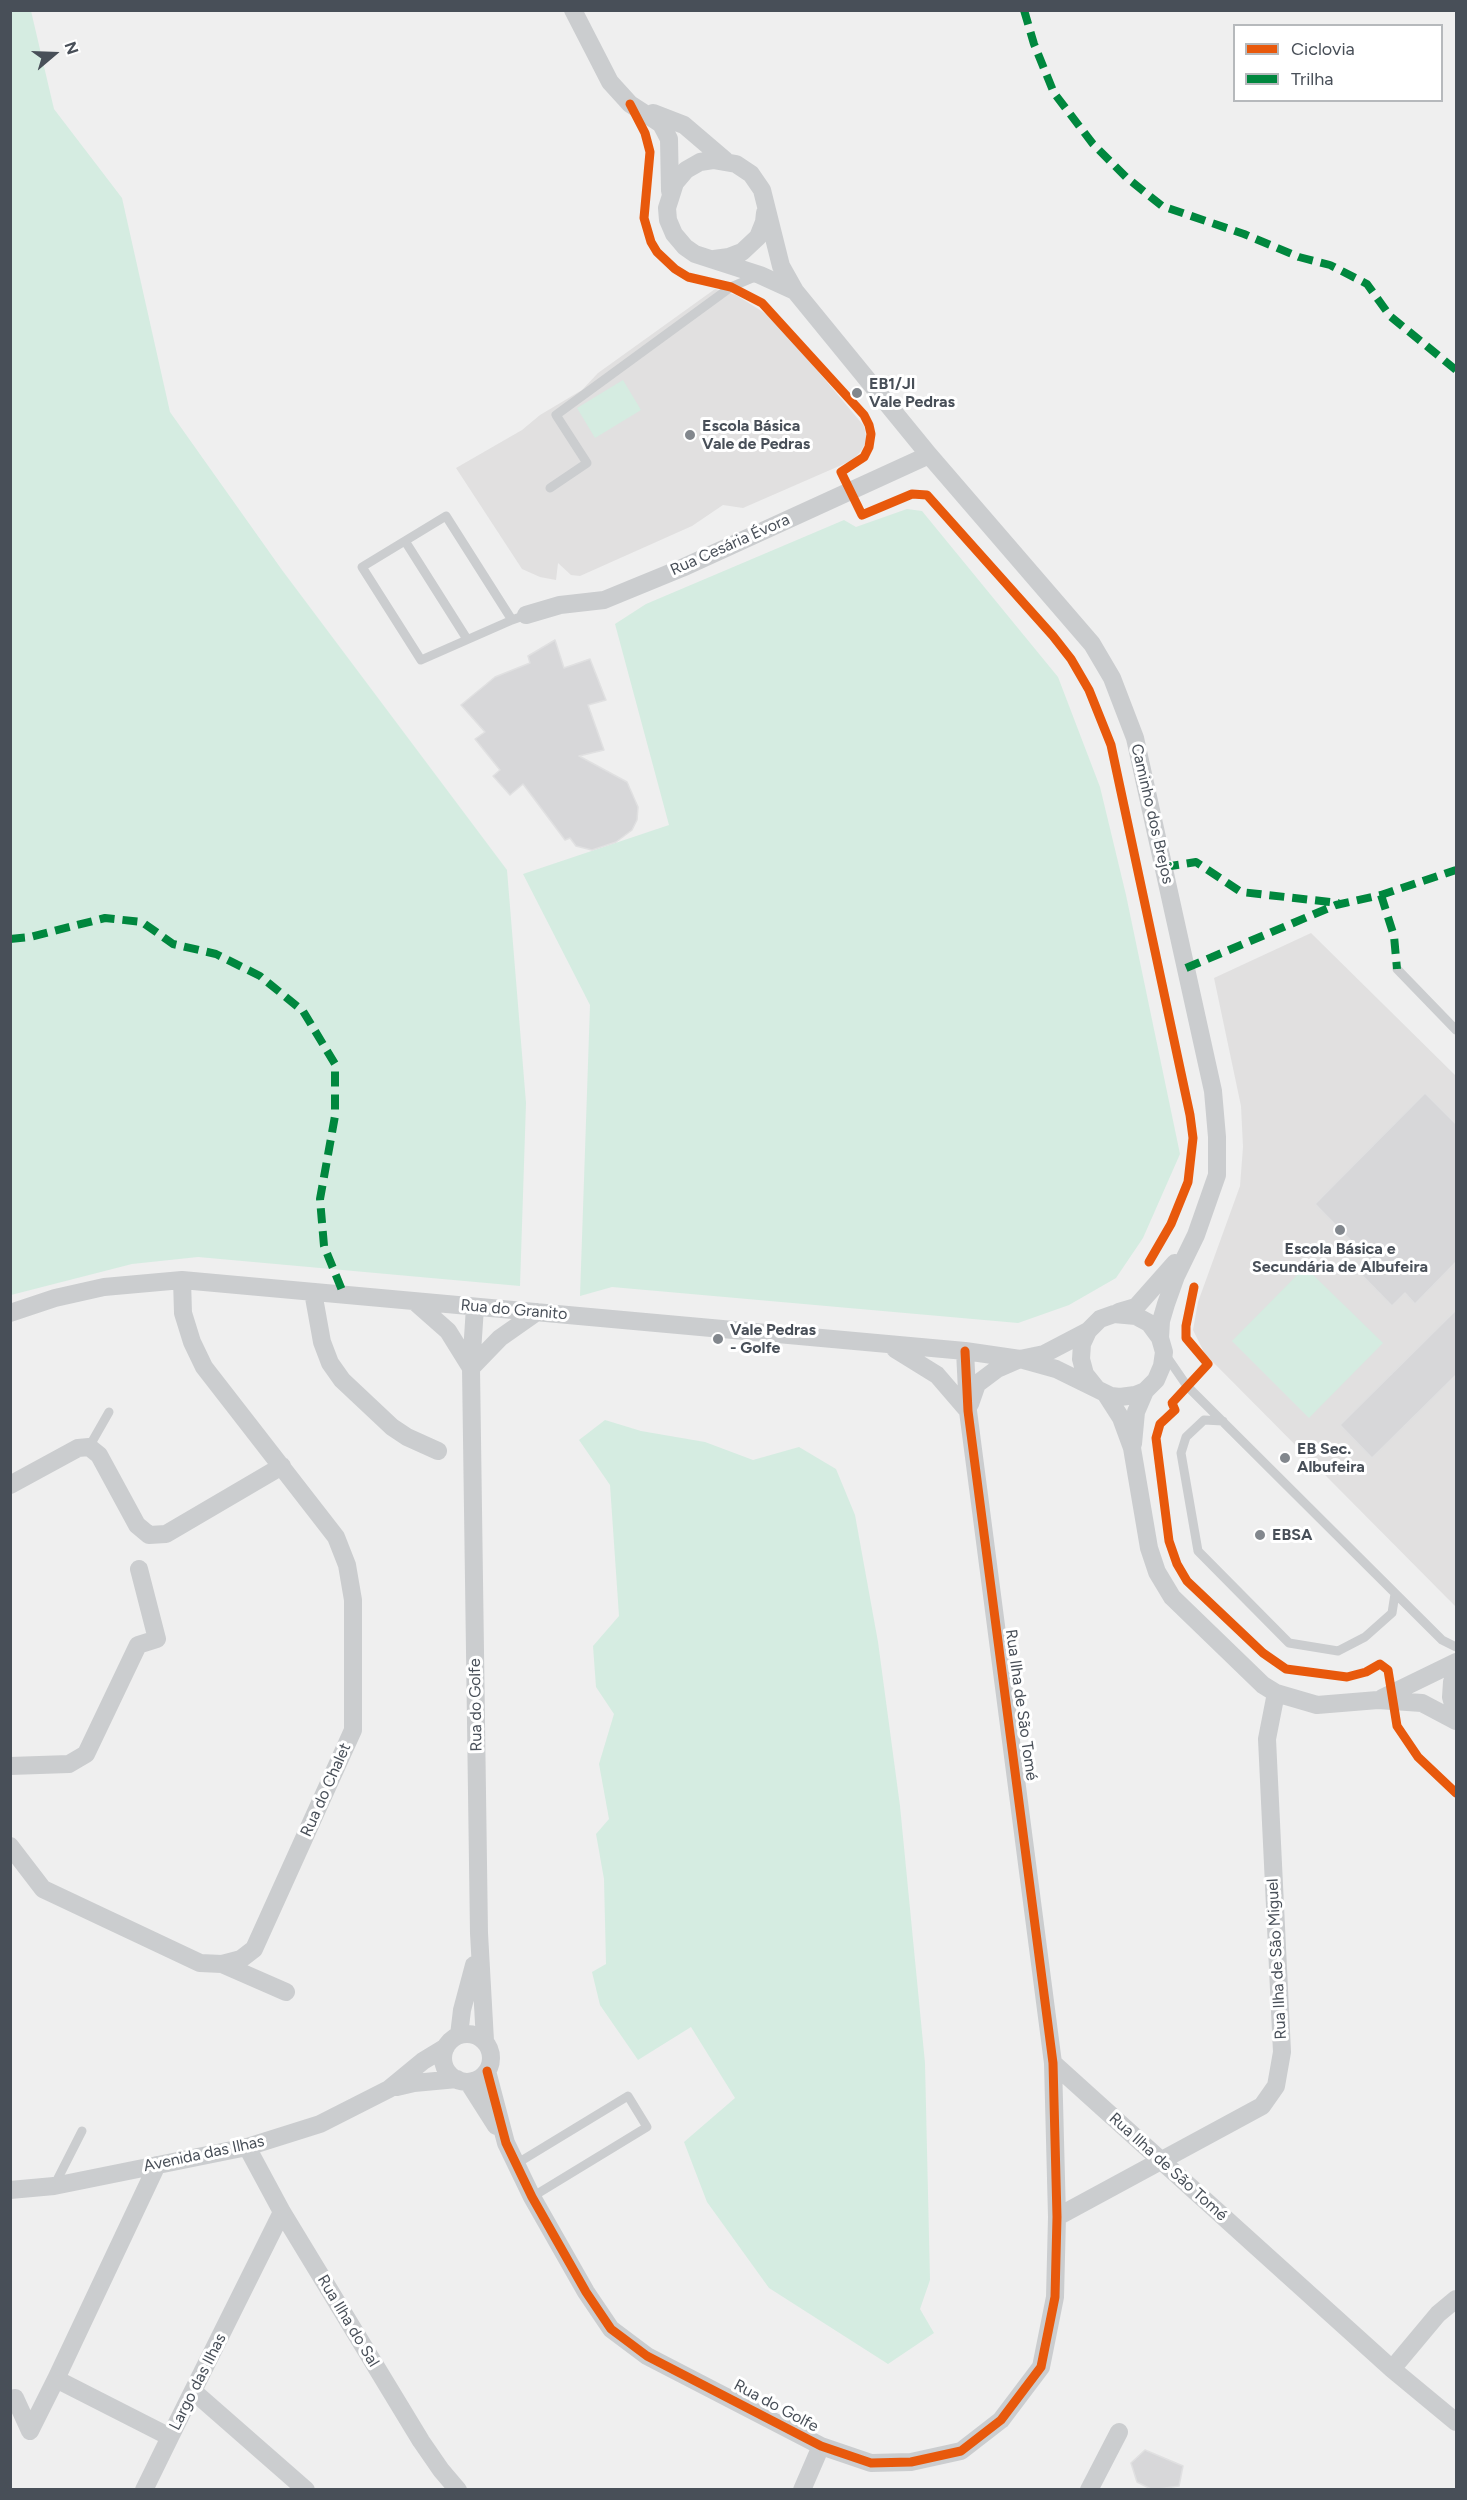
<!DOCTYPE html>
<html>
<head>
<meta charset="utf-8">
<style>
  body { margin:0 }
  #map { position:relative; width:1467px; height:2500px; overflow:hidden; background:#efefef; font-family:Figtree,sans-serif }
  canvas { display:block }
  .frame { position:absolute; inset:0; border:12px solid #484f58; pointer-events:none }
  .legend { position:absolute; left:1233px; top:24px; width:210px; height:78px; box-sizing:border-box; background:#fff; border:2px solid #b6b9bc; margin:0; padding:8px 10px; list-style:none; font-size:18px; color:#484f58 }
  .legend li { display:flex; align-items:center; gap:12px; height:30px }
  .legend b { width:30px; border:2px solid #b6b9bc }
  .north { position:absolute; left:24px; top:24px; width:60px; height:60px; -webkit-text-stroke:4px #fff; paint-order:stroke; rotate:71deg; font-size:16px; font-weight:700; line-height:24px; text-align:center; color:#484f58 }
  .north::after { content:''; display:block; margin:auto; width:21px; height:27px; background:#484f58; clip-path:polygon(50% 0,100% 100%,50% 72%,0 100%) }
</style>
</head>
<body>
<div id="map">
<canvas width="1467" height="2500"></canvas>
<div class="frame"></div>
<ul class="legend">
<li><b style="height:8px;background:#e8590c"></b>Ciclovia</li>
<li><b style="height:8px;background:#00873e"></b>Trilha</li>
</ul>
<div class="north">N</div>
</div>
<script>
const ctx = document.querySelector('canvas').getContext('2d');
ctx.lineJoin = 'round';
function fill(path, color) { ctx.fillStyle = color; ctx.fill(path, 'evenodd'); }
const poly = rows => new Path2D(rows.map(r => 'M' + r).join(''));
function trace(path, color, width, dash) { ctx.strokeStyle = color; ctx.lineWidth = width; ctx.lineCap = dash ? 'butt' : 'round'; ctx.setLineDash(dash || []); ctx.stroke(path); }
function drawText(font, color, halo, rows, align = 'center') {
  ctx.font = font + ' Figtree,sans-serif'; ctx.lineWidth = 6; ctx.setLineDash([]); ctx.textBaseline = 'middle'; ctx.strokeStyle = halo; ctx.fillStyle = color; for (const [text, x, y, turn = 0] of rows) {
    ctx.save(); ctx.translate(x, y); ctx.rotate((+turn || 0) * Math.PI / 180); ctx.textAlign = isNaN(turn) ? turn : align; if (halo) ctx.strokeText(text, 0, 0); ctx.fillText(text, 0, 0); ctx.restore();
  }
}
fill(poly([
  [715,289,736,295,763,312,780,326,864,426,867,440,861,451,853,460,743,508,723,505,692,526,580,576,571,575,558,563,556,580,540,577,522,569,456,468,522,430,540,415,582,390,598,373],
  [1311,933,1456,1076,1456,1607,1205,1354,1193,1330,1198,1302,1240,1186,1243,1147,1241,1106,1214,978]
]), '#e1e0e0');
fill(poly([
  [10,11,31,11,54,109,122,198,170,412,282,570,507,870,526,1103,520,1286,198,1257,132,1264,11,1295],
  [623,380,641,410,595,438,577,408],
  [907,509,922,511,1058,677,1100,787,1126,895,1180,1154,1143,1238,1116,1278,1069,1305,1018,1323,612,1287,580,1296,590,1005,523,874,669,825,615,624,646,604,844,520,856,527],
  [1305,1267,1383,1343,1309,1418,1232,1341],
  [605,1420,641,1431,705,1442,753,1460,799,1447,836,1469,855,1515,878,1642,900,1806,925,2063,930,2280,920,2309,934,2333,888,2364,769,2288,707,2202,684,2142,735,2098,691,2027,638,2060,600,2005,592,1972,606,1964,604,1879,596,1834,609,1819,599,1764,614,1714,596,1687,593,1646,619,1616,610,1485,579,1440]
]), '#d5ece1');
const building = poly([
  [555,640,564,668,590,659,606,700,588,705,604,750,579,756,627,782,638,807,637,820,632,830,616,842,592,850,576,846,570,838,565,840,523,784,510,795,493,776,500,770,475,739,485,732,461,705,495,677,530,663,528,656,555,640],
  [1425,1093,1456,1124,1456,1262,1415,1304,1405,1293,1392,1306,1356,1269,1368,1258,1315,1204,1425,1093],
  [1456,1310,1456,1375,1372,1458,1340,1425,1456,1310],
  [1145,2450,1183,2466,1179,2486,1153,2490,1137,2482,1131,2463,1145,2450]
]);
fill(building, '#d7d7d9');
trace(building, '#e0e0e1', 1.5);
trace(poly([
  [550,488,587,463,556,415,731,287,757,276],
  [405,541,467,639],
  [512,620,421,660,362,567,446,516,512,620,526,615],
  [1397,969,1456,1030],
  [1165,1354,1187,1386,1442,1640,1456,1647],
  [1223,1421,1204,1420,1186,1437,1181,1453,1198,1551,1289,1643,1338,1651,1365,1637,1392,1613,1395,1594],
  [89,1447,109,1412],
  [516,2164,628,2096,647,2127,532,2197],
  [54,2186,82,2131]
]), '#cbcdcf', 9);
trace(poly([
  [573,10,610,82,630,104,661,124,669,139,670,191],
  [653,113,684,125,725,160],
  [714,259,729,257,742,252,758,237,764,222,765,213],
  [795,291,760,275,695,254,685,247,674,234,668,220,667,208,675,183,686,170,700,162,713,160,736,164,751,174,762,190,781,266,795,291,929,455,1092,644,1112,678,1135,738,1213,1091,1217,1137,1217,1175,1196,1235,1176,1276,1166,1304,1161,1321,1160,1338],
  [526,615,560,605,604,600,682,568,929,455],
  [313,1292,322,1342,330,1363,342,1380,392,1427,407,1437,438,1451],
  [414,1301,448,1331,471,1368,500,1338,537,1312],
  [475,1307,471,1368,479,1933,485,2041],
  [1119,1312,1136,1307,1175,1263],
  [10,1313,55,1298,104,1287,182,1280,965,1351,1020,1359,1056,1369,1111,1396,1120,1397,1135,1395,1145,1391,1156,1380,1162,1366,1164,1352,1160,1338,1149,1323,1136,1316,1114,1314,1100,1319,1088,1331,1082,1344,1081,1359,1085,1374,1097,1389],
  [895,1349,937,1375,968,1411],
  [1105,1393,1121,1418,1132,1448,1149,1548,1157,1572,1172,1597,1263,1685,1276,1693,1317,1705,1378,1700,1422,1703,1456,1721],
  [970,1404,977,1384,997,1369,1020,1359,1044,1354,1088,1331],
  [1133,1444,1136,1412,1145,1391],
  [10,1485,78,1448,89,1447,99,1455,137,1525,149,1535,166,1534,282,1466],
  [1456,1672,1452,1682,1451,1697,1456,1715],
  [1382,1698,1456,1662],
  [10,1766,69,1764,86,1754,138,1645,157,1639,139,1569],
  [10,1846,43,1889,200,1963,222,1964,241,1959,254,1949,353,1730,353,1600,347,1565,336,1537,204,1367,192,1342,183,1313,182,1280],
  [222,1964,286,1992],
  '443 2058a24 24 0 1 1 48 0a24 24 0 1 1-48 0Z',
  [459,2035,462,2010,474,1965],
  [1053,2063,1392,2369,1456,2422],
  [487,2071,506,2143,532,2197,586,2292,611,2329,647,2356,821,2446,871,2463,911,2462,961,2451,1001,2420,1041,2367,1055,2297,1057,2217,1053,2063,968,1411,965,1351],
  [468,2082,496,2126],
  [397,2087,414,2083,457,2079],
  [247,2147,282,2212,421,2441,441,2470,458,2490],
  [157,2165,56,2379,170,2437,282,2212],
  [10,2190,54,2186,247,2147,320,2124,389,2089,423,2061,446,2047],
  [1057,2217,1262,2106,1276,2086,1282,2052,1267,1739,1276,1693],
  [1392,2369,1438,2314,1456,2299],
  [193,2391,306,2490],
  [15,2398,30,2431,56,2379],
  [144,2490,170,2437],
  [802,2490,821,2446],
  [1089,2490,1119,2432]
]), '#cbcdcf', 18);
trace(poly([
  [1024,10,1034,44,1054,93,1093,144,1126,177,1162,206,1244,234,1299,257,1330,265,1367,284,1390,316,1456,370],
  [1164,867,1196,862,1241,892,1339,903],
  [1381,895,1394,936,1397,969],
  [10,939,30,937,105,918,142,922,173,944,216,954,260,976,303,1011,335,1064,335,1116,320,1199,324,1246,344,1295],
  [1186,968,1336,905,1381,895,1456,870]
]), '#00873e', 8, [15, 8]);
trace(poly([
  [630,104,645,133,650,152,644,218,651,242,657,252,675,269,688,277,731,287,762,303,864,415,869,425,871,434,869,447,864,457,841,472,862,515,912,494,927,495,1053,636,1071,659,1089,690,1111,745,1190,1115,1193,1138,1188,1182,1171,1224,1149,1262],
  [1194,1287,1186,1326,1186,1338,1208,1364,1172,1403,1175,1410,1160,1424,1156,1438,1169,1541,1177,1564,1187,1581,1263,1653,1286,1669,1347,1677,1366,1672,1380,1664,1388,1670,1397,1726,1418,1757,1456,1793],
  [487,2071,506,2143,532,2197,586,2292,611,2329,647,2356,821,2446,871,2463,911,2462,961,2451,1001,2420,1041,2367,1055,2297,1057,2217,1053,2063,968,1411,965,1351]
]), '#e8590c', 9);
for (const [x, y, r, color] of [
  [857,393,6,"#82878d"],
  [690,435,6,"#82878d"],
  [1340,1230,6,"#82878d"],
  [718,1339,6,"#82878d"],
  [1285,1458,6,"#82878d"],
  [1260,1535,6,"#82878d"]
]) { const dot = new Path2D(); dot.arc(x, y, r, 0, 2 * Math.PI); ctx.fillStyle = color; ctx.fill(dot); trace(dot, '#fff', 2); }
drawText('bold 16px', '#484f58', '#fff', [
  ["EB1/JI",869,384],
  ["Vale Pedras",869,402],
  ["Escola Básica",702,426],
  ["Vale de Pedras",702,444],
  ["Escola Básica e",1340,1249,"center"],
  ["Secundária de Albufeira",1340,1267,"center"],
  ["Vale Pedras",730,1330],
  ["- Golfe",730,1348],
  ["EB Sec.",1297,1449],
  ["Albufeira",1297,1467],
  ["EBSA",1272,1535]
], 'left');
drawText('16px', '#484f58', '#fff', [
  ["Rua Cesária Évora",730,545,-24],
  ["Caminho dos Brejos",1152,814,77],
  ["Rua do Granito",514,1310,5],
  ["Rua do Golfe",476,1705,-91],
  ["Rua Ilha de São Tomé",1021,1705,82],
  ["Rua do Chalet",326,1790,-66],
  ["Rua Ilha de São Miguel",1277,1959,-93],
  ["Avenida das Ilhas",204,2154,-12],
  ["Rua Ilha de São Tomé",1168,2167,42],
  ["Rua Ilha do Sal",348,2321,59],
  ["Largo das Ilhas",198,2382,-63],
  ["Rua do Golfe",776,2406,28]
]);
</script>
</body>
</html>
